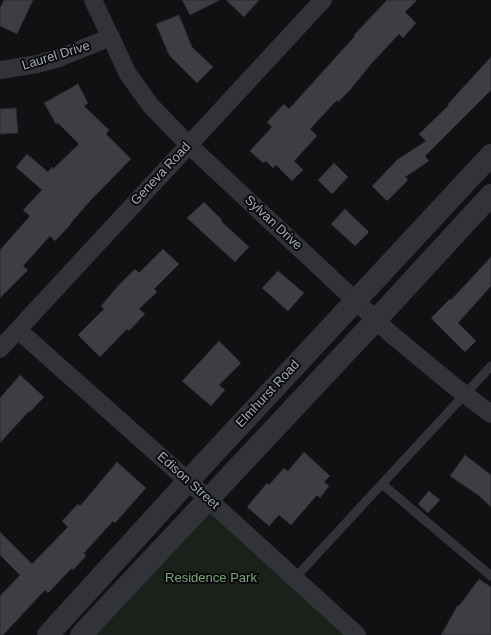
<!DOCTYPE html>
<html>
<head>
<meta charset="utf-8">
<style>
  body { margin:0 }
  canvas { display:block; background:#111113 }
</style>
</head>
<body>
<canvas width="491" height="635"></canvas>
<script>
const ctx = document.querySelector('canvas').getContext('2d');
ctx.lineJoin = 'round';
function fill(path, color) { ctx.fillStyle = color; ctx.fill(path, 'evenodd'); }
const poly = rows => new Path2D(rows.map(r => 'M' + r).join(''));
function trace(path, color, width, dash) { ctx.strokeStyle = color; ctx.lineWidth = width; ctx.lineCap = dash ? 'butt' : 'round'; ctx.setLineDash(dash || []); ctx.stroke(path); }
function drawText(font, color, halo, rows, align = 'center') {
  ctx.font = font + ' Helvetica,sans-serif'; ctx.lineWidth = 4; ctx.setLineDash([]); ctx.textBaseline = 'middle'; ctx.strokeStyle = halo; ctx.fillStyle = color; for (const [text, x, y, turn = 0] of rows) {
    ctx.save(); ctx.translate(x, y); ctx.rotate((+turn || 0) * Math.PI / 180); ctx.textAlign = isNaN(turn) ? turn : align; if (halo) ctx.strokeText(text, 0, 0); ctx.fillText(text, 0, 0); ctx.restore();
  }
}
fill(poly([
  [208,499,357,635,81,635]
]), '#19211a');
const building = poly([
  [4,0,33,0,17,34,0,26,0,8,4,0],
  [182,0,220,0,190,15,182,0],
  [226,0,259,0,244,17,226,0],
  [387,0,417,0,405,12,416,23,403,38,399,34,371,64,350,90,338,102,337,100,310,129,317,136,294,161,303,170,292,181,276,165,273,168,266,161,263,163,250,151,272,127,267,122,284,104,289,109,355,36,354,35,387,0],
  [179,15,192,47,213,67,197,83,169,55,156,24,179,15],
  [491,57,491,90,425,156,429,161,405,177,408,180,387,201,372,186,397,160,426,141,419,134,449,105,448,104,491,57],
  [78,84,88,103,84,106,109,130,106,134,131,159,90,201,70,224,70,225,55,241,50,236,23,266,28,270,0,298,0,250,30,216,23,210,42,190,16,167,27,154,48,172,52,167,53,169,79,144,58,123,56,124,44,103,78,84],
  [16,108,18,133,0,134,0,109,16,108],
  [334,163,348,177,332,194,318,180,334,163],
  [204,202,222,220,221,221,249,247,235,262,187,218,204,202],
  [345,209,369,232,355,246,331,224,345,209],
  [163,249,179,264,154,289,157,292,139,309,145,314,129,331,127,329,100,357,78,335,104,309,101,306,119,285,135,269,139,273,163,249],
  [491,257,491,286,458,323,476,341,465,352,431,318,450,299,451,300,491,257],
  [278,271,304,293,288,311,262,288,278,271],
  [219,341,241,363,219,385,225,390,211,406,182,381,219,341],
  [20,375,44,397,30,412,29,411,0,443,0,398,20,375],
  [304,452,330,476,324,482,329,486,320,498,317,495,291,525,279,515,269,526,247,507,267,483,269,485,284,468,288,471,304,452],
  [465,455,491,475,491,507,478,495,450,476,465,455],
  [117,462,146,488,115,523,113,521,84,553,86,556,73,570,72,568,48,593,45,590,3,635,0,635,0,596,20,575,0,555,0,532,32,564,68,527,62,521,78,504,80,506,117,462],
  [429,491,440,500,428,513,418,504,429,491],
  [479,579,491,587,491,635,441,635,458,605,459,606,479,579]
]);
fill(building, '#3d3e43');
trace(building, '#2b2b2f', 1);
trace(poly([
  [382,484,491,576],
  [294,579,491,366]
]), '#323338', 9);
trace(poly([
  [93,0,128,74,151,106,189,145,391,334,455,387,491,414],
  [0,70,37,64,59,58,111,37],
  [18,330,188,481,357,635],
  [0,349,323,0]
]), '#323338', 18);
trace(poly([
  [48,635,188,481,491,155],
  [81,635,376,320,491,195]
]), '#323338', 22);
drawText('13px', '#a1a8b5', '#0c0c0e', [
  ["Laurel Drive",56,56,-17],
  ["Geneva Road",161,174,-47],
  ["Sylvan Drive",273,223,43],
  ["Elmhurst Road",268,394,-47],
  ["Edison Street",188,481,42]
]);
drawText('13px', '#77a278', '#0c0c0e', [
  ["Residence Park",211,578]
]);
</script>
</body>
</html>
